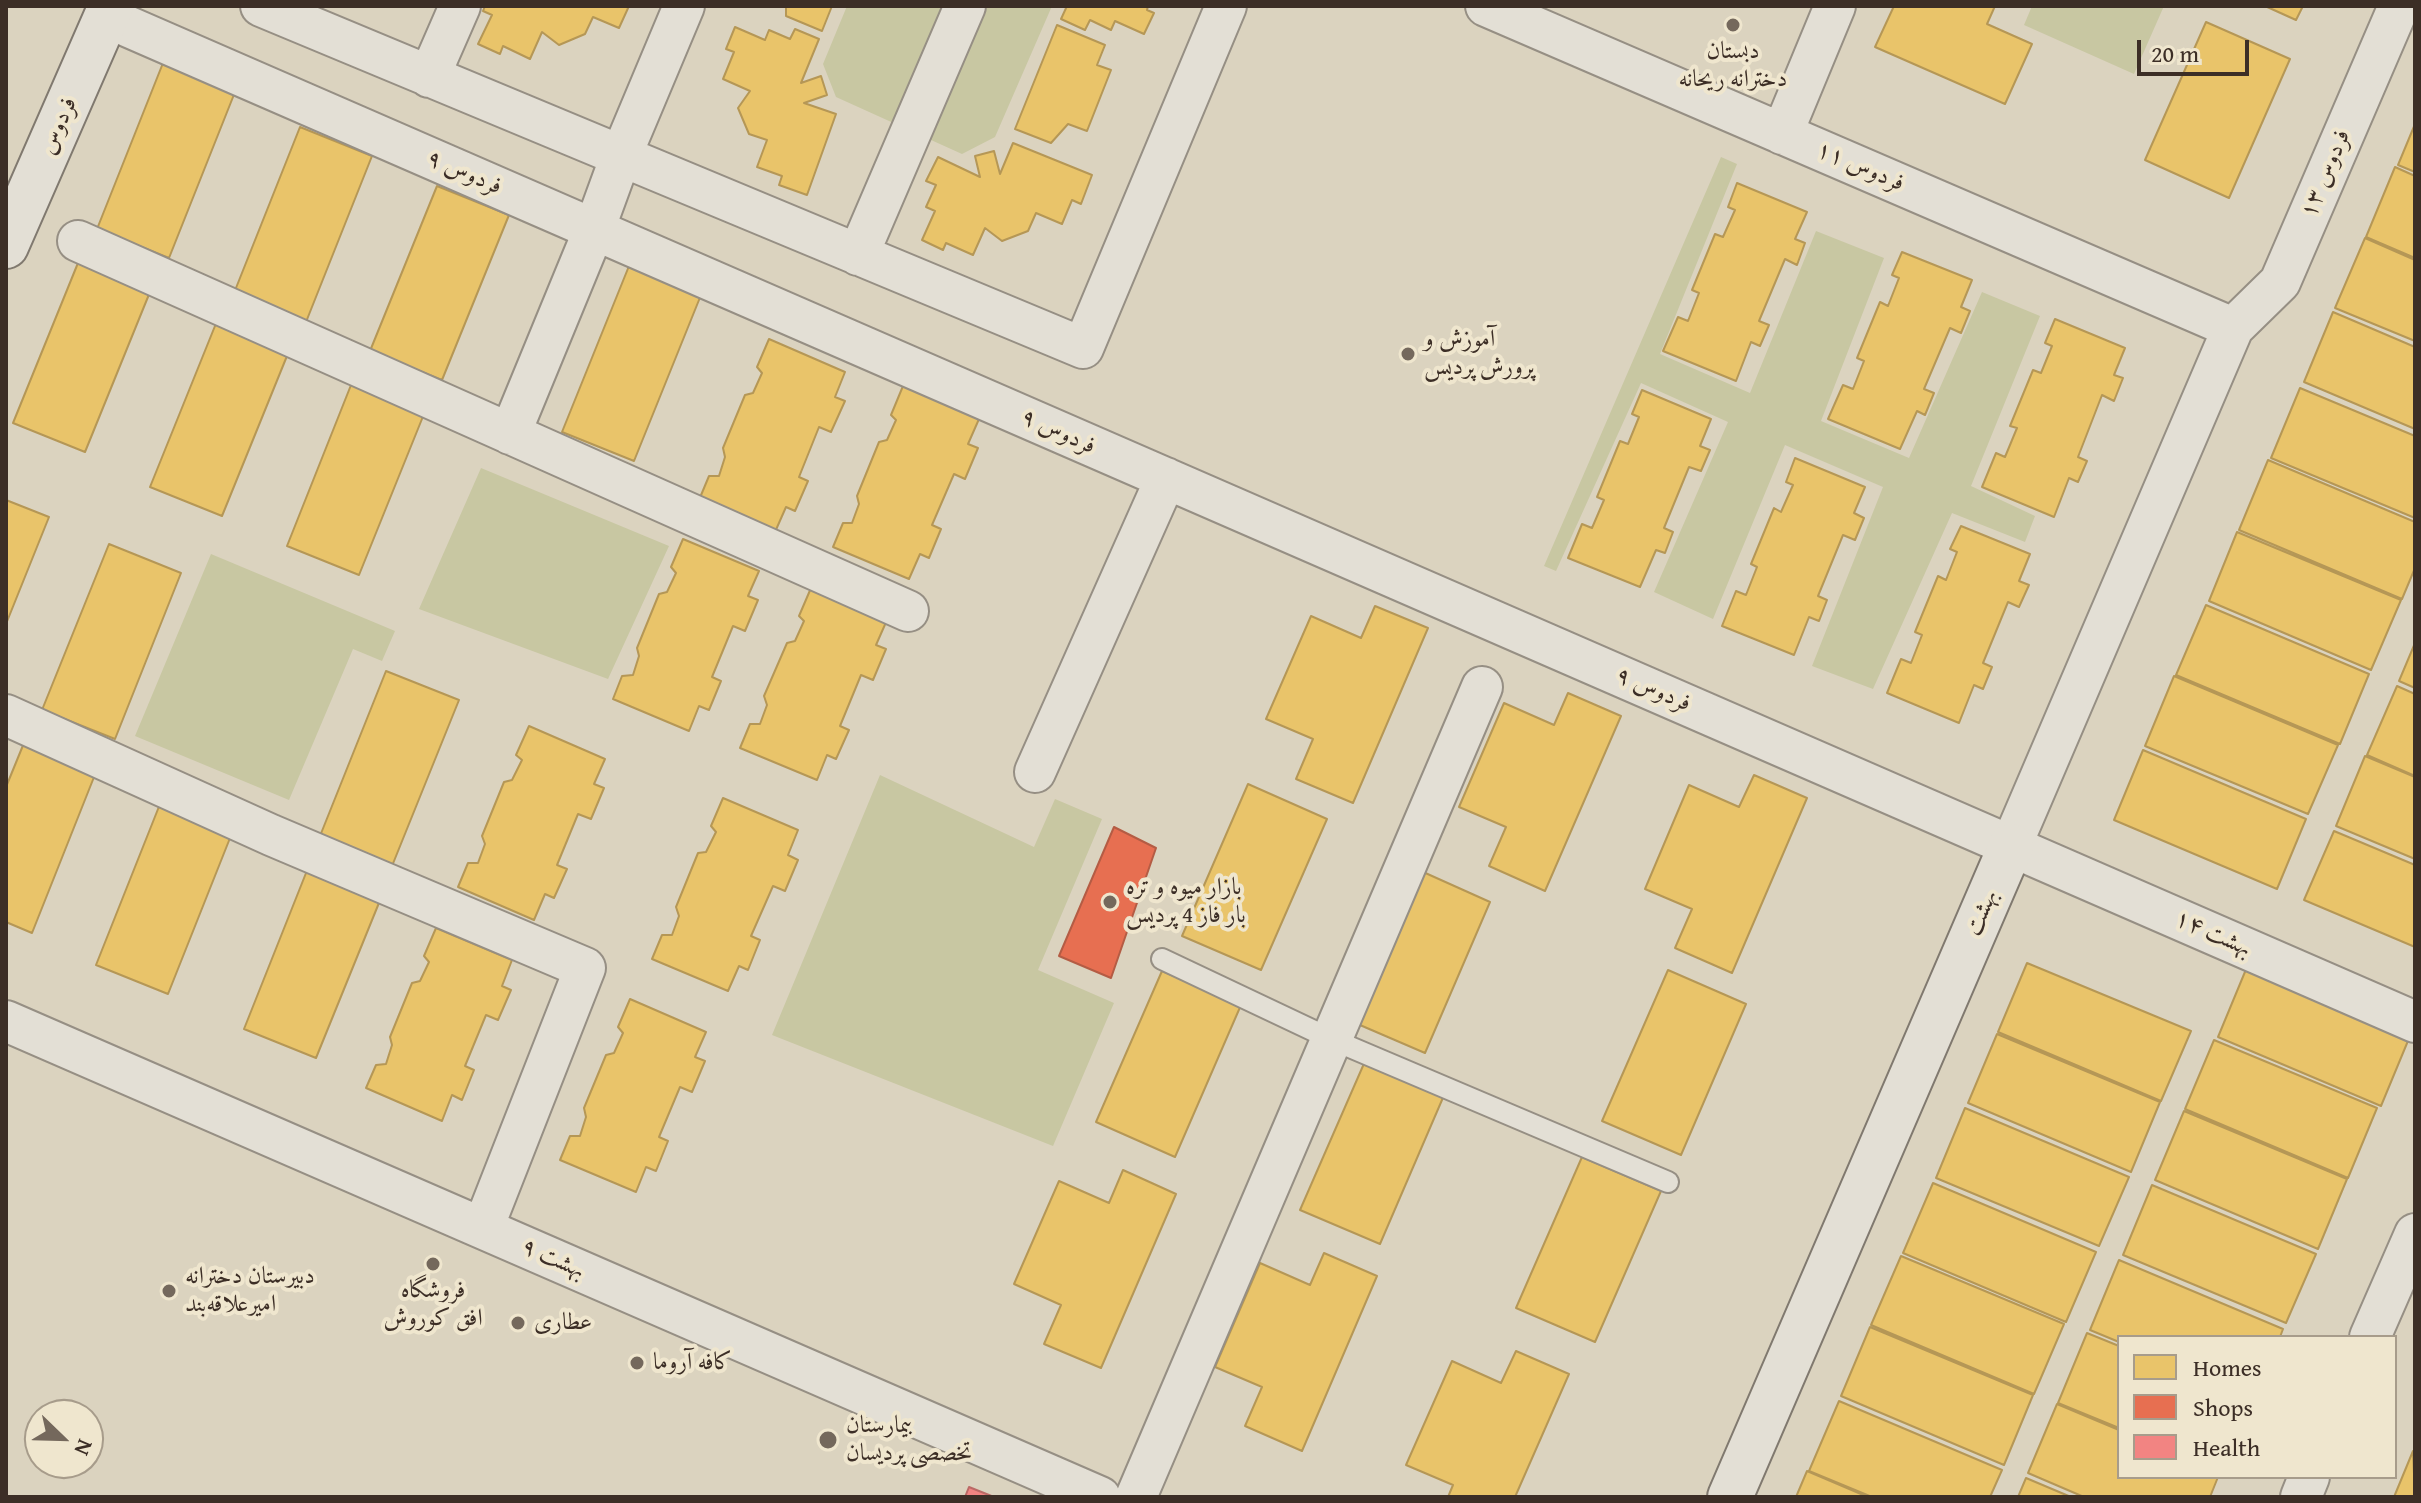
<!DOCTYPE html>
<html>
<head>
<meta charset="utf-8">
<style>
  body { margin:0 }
  #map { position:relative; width:2421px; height:1503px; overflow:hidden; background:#dbd3bf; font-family:"Gentium Book Plus",serif }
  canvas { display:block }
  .frame { position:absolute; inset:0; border:8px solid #3c2e26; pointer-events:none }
  .legend { position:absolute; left:2117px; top:1335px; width:280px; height:144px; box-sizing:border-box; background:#efe6ce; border:2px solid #a79c8b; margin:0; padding:10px 14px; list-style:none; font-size:24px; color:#3c2e26 }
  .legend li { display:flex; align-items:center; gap:16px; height:40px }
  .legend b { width:40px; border:2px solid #a79c8b }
  .north { position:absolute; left:24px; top:1399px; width:80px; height:80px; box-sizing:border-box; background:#efe6ce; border:2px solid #a79c8b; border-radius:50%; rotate:113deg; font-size:22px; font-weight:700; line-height:32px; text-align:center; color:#3c2e26 }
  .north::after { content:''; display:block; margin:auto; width:28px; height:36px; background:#74685c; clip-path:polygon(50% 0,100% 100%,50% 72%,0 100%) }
  .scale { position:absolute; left:2137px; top:40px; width:112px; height:36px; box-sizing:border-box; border:4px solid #3c2e26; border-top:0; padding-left:10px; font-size:24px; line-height:28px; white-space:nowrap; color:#3c2e26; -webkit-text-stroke:6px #efe6ce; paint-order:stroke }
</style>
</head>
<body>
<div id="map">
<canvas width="2421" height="1503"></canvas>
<div class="frame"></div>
<ul class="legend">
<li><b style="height:22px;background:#e9c46a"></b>Homes</li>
<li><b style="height:22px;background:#e76f51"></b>Shops</li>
<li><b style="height:22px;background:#f28482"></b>Health</li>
</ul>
<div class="north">N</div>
<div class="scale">20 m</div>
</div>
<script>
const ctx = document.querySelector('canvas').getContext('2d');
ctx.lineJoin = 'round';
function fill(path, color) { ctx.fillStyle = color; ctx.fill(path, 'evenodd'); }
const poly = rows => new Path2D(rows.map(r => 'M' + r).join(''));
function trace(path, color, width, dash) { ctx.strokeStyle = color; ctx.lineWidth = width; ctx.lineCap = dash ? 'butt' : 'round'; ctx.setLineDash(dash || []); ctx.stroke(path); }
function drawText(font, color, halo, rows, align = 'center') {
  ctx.font = font + ' "Gentium Book Plus",Amiri,serif'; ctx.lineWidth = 8; ctx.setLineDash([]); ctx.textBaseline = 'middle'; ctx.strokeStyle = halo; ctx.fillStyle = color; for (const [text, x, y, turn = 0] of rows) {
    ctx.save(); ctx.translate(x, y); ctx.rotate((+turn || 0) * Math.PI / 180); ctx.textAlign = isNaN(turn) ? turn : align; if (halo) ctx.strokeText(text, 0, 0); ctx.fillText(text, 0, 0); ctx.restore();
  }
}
fill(poly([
  [847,6,1052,6,995,137,962,154,836,97,823,64],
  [2032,6,2164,6,2134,74,2024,25],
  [1721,157,1737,164,1660,354,1750,393,1816,231,1884,258,1821,421,1909,458,1982,292,2040,316,1971,486,2035,516,2025,542,1952,513,1873,689,1812,666,1883,487,1785,445,1713,619,1654,592,1728,422,1641,383,1556,571,1544,566],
  [481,468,669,546,608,679,419,609],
  [211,554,395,631,382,661,353,649,289,800,135,736],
  [880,775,1034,847,1055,799,1102,819,1038,970,1114,1003,1053,1146,772,1035]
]), '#c8c7a2');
const homes = poly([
  [485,6,629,6,619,28,593,17,585,34,559,45,542,32,530,59,503,46,500,54,478,44,492,15,483,11,485,6],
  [786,6,832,6,822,31,786,16,786,6],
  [1067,6,1148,6,1147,10,1154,13,1144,34,1115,21,1111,30,1090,20,1085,30,1061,19,1067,6],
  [1894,6,1995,6,1987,24,2032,44,2005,104,1875,47,1894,6],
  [2265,6,2303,6,2296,20,2265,6],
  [2206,22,2290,59,2229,198,2145,160,2206,22],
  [1057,25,1105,45,1097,65,1111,70,1087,131,1068,124,1051,143,1015,129,1057,25],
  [735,27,765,40,769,30,790,39,795,29,819,39,801,83,821,76,827,95,804,103,836,114,807,195,779,185,782,176,757,167,767,140,749,134,738,108,750,91,723,79,734,52,726,49,735,27],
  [163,63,235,92,169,258,97,229,163,63],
  [2415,124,2415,172,2398,165,2415,124],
  [300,127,372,156,306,322,234,293,300,127],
  [1013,143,1092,175,1081,204,1072,200,1062,224,1036,213,1028,231,1002,241,985,228,973,255,946,243,943,250,922,240,935,211,926,207,936,185,926,181,938,157,980,177,975,156,994,151,1000,174,1013,143],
  [2395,167,2415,176,2415,258,2366,237,2395,167],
  [1737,183,1807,212,1795,239,1805,243,1797,265,1785,259,1759,321,1769,325,1760,346,1751,342,1736,381,1663,351,1678,317,1688,321,1699,293,1692,290,1715,234,1723,237,1735,210,1728,207,1737,183],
  [437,186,509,215,442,380,370,351,437,186],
  [2365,238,2415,260,2415,341,2335,308,2365,238],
  [1902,252,1972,280,1961,307,1970,311,1961,333,1950,328,1924,389,1934,393,1925,415,1917,411,1900,449,1828,419,1843,385,1853,389,1864,361,1857,358,1880,302,1888,306,1899,278,1892,275,1902,252],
  [80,258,152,287,85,452,13,423,80,258],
  [629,266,701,295,634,461,562,432,629,266],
  [2333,312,2415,347,2415,429,2304,382,2333,312],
  [2055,319,2125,348,2114,375,2123,378,2114,401,2102,395,2078,457,2087,461,2078,482,2069,478,2054,517,1982,487,1996,453,2005,457,2017,428,2010,426,2033,370,2041,373,2052,346,2045,343,2055,319],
  [217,321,289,351,222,516,150,487,217,321],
  [769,339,845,372,835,397,845,401,831,432,819,427,799,477,808,481,795,511,786,507,775,532,699,500,709,476,719,476,725,457,723,448,745,395,753,393,762,373,757,367,769,339],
  [353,380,426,409,359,575,287,546,353,380],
  [903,386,979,419,968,444,978,448,965,479,954,474,932,525,941,529,929,558,920,554,909,579,833,547,843,523,852,523,859,504,857,496,879,442,887,440,896,420,891,415,903,386],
  [2300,388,2415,436,2415,518,2271,458,2300,388],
  [1642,390,1711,419,1700,446,1710,450,1701,471,1689,467,1664,528,1673,532,1665,553,1656,550,1640,587,1568,558,1582,524,1592,528,1604,500,1597,497,1620,441,1628,444,1639,417,1632,414,1642,390],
  [1795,458,1865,487,1854,513,1864,518,1855,540,1843,535,1818,596,1827,600,1819,621,1809,617,1794,655,1722,626,1736,591,1746,595,1757,567,1751,564,1774,508,1781,512,1793,485,1786,482,1795,458],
  [2268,460,2415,522,2415,568,2402,599,2239,530,2268,460],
  [6,500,49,517,6,624,6,500],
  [1961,526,2030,554,2019,581,2029,585,2019,607,2008,602,1983,663,1992,667,1983,689,1974,685,1959,723,1887,693,1901,659,1911,663,1922,635,1915,632,1938,576,1946,580,1957,552,1950,549,1961,526],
  [2237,532,2401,600,2371,670,2209,601,2237,532],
  [683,539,759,571,748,596,758,600,745,631,733,626,712,677,721,681,709,710,699,706,689,731,613,699,622,676,633,675,639,656,637,648,659,594,667,592,676,573,671,567,683,539],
  [109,544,181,573,115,739,42,710,109,544],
  [811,588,887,620,876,645,886,649,873,680,861,675,840,726,849,730,836,759,827,755,817,780,740,748,750,724,760,724,767,705,764,696,787,643,795,641,804,621,799,616,811,588],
  [2206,605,2369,674,2340,744,2176,675,2206,605],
  [1375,606,1428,628,1353,803,1296,779,1313,739,1266,719,1311,616,1361,638,1375,606],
  [2415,643,2415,688,2399,681,2415,643],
  [386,671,459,700,392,866,320,836,386,671],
  [2174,676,2338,745,2308,814,2145,746,2174,676],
  [2397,686,2415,694,2415,776,2367,755,2397,686],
  [1568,693,1621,716,1545,891,1489,866,1506,827,1459,807,1504,703,1554,725,1568,693],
  [529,726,605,759,594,784,604,788,591,819,578,814,557,865,567,869,554,898,545,894,534,920,458,887,468,863,478,863,485,844,482,836,504,782,512,780,522,760,516,755,529,726],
  [26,738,98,767,32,933,6,922,6,787,26,738],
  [2143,750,2306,819,2277,889,2114,820,2143,750],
  [2365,756,2415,777,2415,859,2336,826,2365,756],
  [1754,775,1807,798,1732,973,1675,948,1692,909,1645,889,1689,785,1739,807,1754,775],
  [1248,784,1327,819,1261,970,1182,936,1248,784],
  [723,798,798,830,788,855,798,860,785,891,773,886,751,936,760,940,748,970,739,966,728,991,652,959,662,935,672,935,679,916,676,907,698,853,706,852,716,832,711,826,723,798],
  [162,799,234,828,168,994,96,965,162,799],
  [2334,831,2415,865,2415,947,2304,900,2334,831],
  [310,863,383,893,316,1058,244,1029,310,863],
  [1412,867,1490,902,1425,1053,1346,1019,1412,867],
  [436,928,512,960,502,986,511,990,498,1020,486,1015,465,1066,474,1070,462,1100,452,1095,442,1121,366,1088,376,1065,386,1064,392,1045,390,1037,412,983,420,981,429,962,424,956,436,928],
  [2027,963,2191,1031,2161,1101,1998,1032,2027,963],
  [2247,967,2410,1036,2381,1106,2218,1037,2247,967],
  [1668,970,1746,1004,1681,1155,1602,1121,1668,970],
  [1162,971,1241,1005,1175,1157,1096,1122,1162,971],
  [630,999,706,1032,695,1057,705,1061,692,1092,680,1087,659,1137,668,1141,656,1171,646,1167,636,1192,560,1160,570,1136,580,1136,586,1117,584,1108,606,1055,614,1053,623,1033,618,1027,630,999],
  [1997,1034,2160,1102,2131,1172,1968,1103,1997,1034],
  [2214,1040,2377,1108,2348,1178,2185,1109,2214,1040],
  [1366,1059,1445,1093,1380,1244,1300,1210,1366,1059],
  [1965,1108,2129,1177,2099,1246,1936,1178,1965,1108],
  [2184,1111,2347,1179,2318,1249,2155,1180,2184,1111],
  [1582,1157,1661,1191,1595,1342,1516,1308,1582,1157],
  [1123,1170,1176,1194,1101,1368,1044,1344,1061,1305,1014,1284,1059,1181,1109,1203,1123,1170],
  [1933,1183,2096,1252,2066,1322,1903,1253,1933,1183],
  [2152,1185,2316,1254,2286,1323,2123,1255,2152,1185],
  [1324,1253,1377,1276,1302,1451,1245,1426,1262,1387,1215,1367,1260,1263,1310,1285,1324,1253],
  [1901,1256,2064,1324,2034,1394,1871,1325,1901,1256],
  [2119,1260,2283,1329,2280,1337,2119,1337,2119,1342,2090,1330,2119,1260],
  [1870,1327,2033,1395,2004,1465,1841,1396,1870,1327],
  [2087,1333,2119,1346,2119,1428,2058,1403,2087,1333],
  [1516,1351,1569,1374,1515,1497,1448,1497,1453,1485,1406,1465,1452,1361,1501,1383,1516,1351],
  [1839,1401,2002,1470,1990,1497,1872,1497,1809,1471,1839,1401],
  [2057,1404,2119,1430,2119,1477,2218,1477,2210,1497,2084,1497,2028,1473,2057,1404],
  [2413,1451,2415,1497,2394,1497,2413,1451],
  [1807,1471,1868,1497,1796,1497,1807,1471],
  [2026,1478,2071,1497,2018,1497,2026,1478]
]);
fill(homes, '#e9c46a');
trace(homes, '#b59756', 2);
const shops = poly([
  [1114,827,1156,848,1111,978,1059,956,1114,827]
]);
fill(shops, '#e76f51');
trace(shops, '#b45c44', 2);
const health = poly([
  [969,1487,994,1497,965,1497,969,1487]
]);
fill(health, '#f28482');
trace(health, '#bb6a66', 2);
const lane = poly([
  [1162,959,1331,1039,1668,1182]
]);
const street = poly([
  [261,6,1083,348,1226,6],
  [1486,6,2233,328],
  [106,17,2415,1022],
  [429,77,460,6],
  [1782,134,1835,6],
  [78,241,908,611],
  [858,255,965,6],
  [510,434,594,230,621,156,684,6],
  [6,715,271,835,585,968,483,1228],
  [1035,772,1166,478],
  [2011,846,2233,328,2280,282,2399,6],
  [6,1021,1100,1497],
  [2370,1337,2415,1234],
  [1136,1497,1482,687],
  [2301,1497,2309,1477]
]);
const secondary = poly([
  [6,246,111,6],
  [1730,1497,2011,846]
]);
trace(lane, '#968f84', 24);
trace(street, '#968f84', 44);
trace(secondary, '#80796f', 48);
trace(lane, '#e3dfd5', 20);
trace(street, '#e3dfd5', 40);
trace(secondary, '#e3dfd5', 44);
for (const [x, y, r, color] of [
  [1733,25,8,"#74685c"],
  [1408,354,8,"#74685c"],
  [1110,902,8,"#74685c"],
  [433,1264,8,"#74685c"],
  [169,1291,8,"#74685c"],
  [518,1323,8,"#74685c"],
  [637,1363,8,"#74685c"],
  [828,1440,10,"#74685c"]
]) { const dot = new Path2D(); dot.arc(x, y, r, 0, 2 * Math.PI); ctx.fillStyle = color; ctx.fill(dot); trace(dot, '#efe6ce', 3); }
drawText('24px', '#3c2e26', '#efe6ce', [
  ["دبستان",1733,52,"center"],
  ["دخترانه ریحانه",1733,80,"center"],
  ["آموزش و",1424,340],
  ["پرورش پردیس",1424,368],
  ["بازار میوه و تره",1126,888],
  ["بار فاز 4 پردیس",1126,916],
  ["دبیرستان دخترانه",185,1277],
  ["امیرعلاقه‌بند",185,1305],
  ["فروشگاه",433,1291,"center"],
  ["افق کوروش",433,1319,"center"],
  ["عطاری",534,1323],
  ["کافه آروما",653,1363],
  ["بیمارستان",846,1426],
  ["تخصصی پردیسان",846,1454]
], 'left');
drawText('24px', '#3c2e26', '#efe6ce', [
  ["فردوس",59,126,-66],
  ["فردوس ۱۱",1860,167,23],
  ["فردوس ۹",464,173,23],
  ["فردوس ۱۳",2326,174,-67],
  ["فردوس ۹",1058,432,24],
  ["فردوس ۹",1653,690,23],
  ["بهشت",1982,913,-67],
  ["بهشت ۱۴",2213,934,24],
  ["بهشت ۹",553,1259,24]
]);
</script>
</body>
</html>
